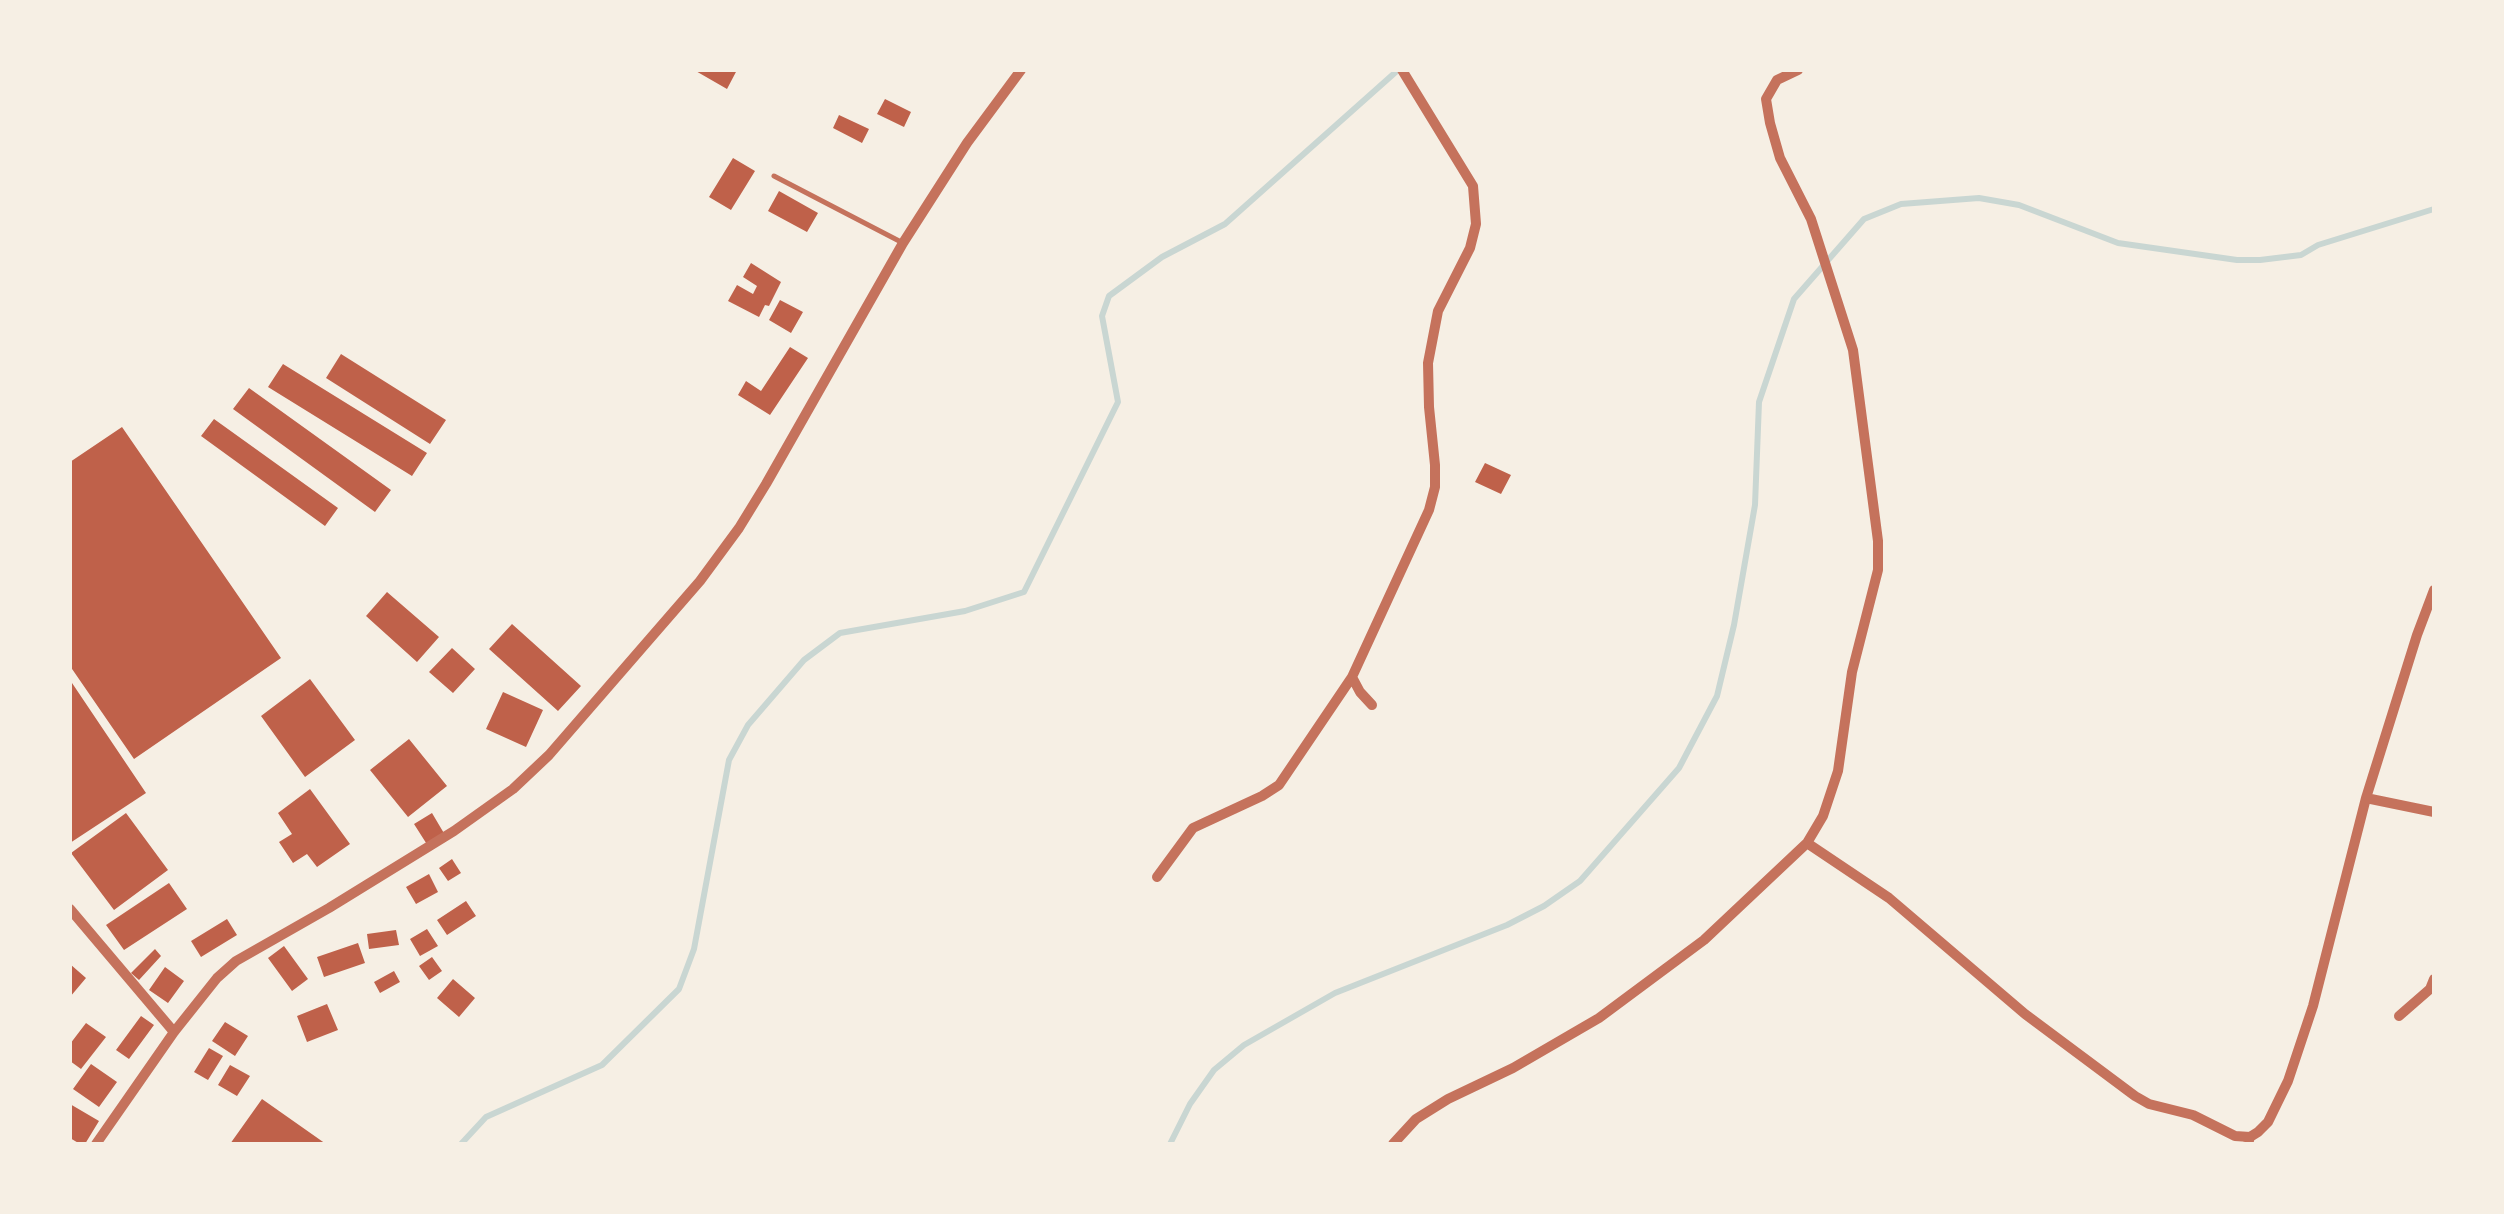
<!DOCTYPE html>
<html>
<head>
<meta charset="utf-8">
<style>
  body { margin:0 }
  #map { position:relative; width:2504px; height:1214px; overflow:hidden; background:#f6efe4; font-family:"Nunito Sans",sans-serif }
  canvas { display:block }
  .frame { position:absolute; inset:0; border:72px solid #f6efe4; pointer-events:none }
</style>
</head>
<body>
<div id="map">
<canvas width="2504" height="1214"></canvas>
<div class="frame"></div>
</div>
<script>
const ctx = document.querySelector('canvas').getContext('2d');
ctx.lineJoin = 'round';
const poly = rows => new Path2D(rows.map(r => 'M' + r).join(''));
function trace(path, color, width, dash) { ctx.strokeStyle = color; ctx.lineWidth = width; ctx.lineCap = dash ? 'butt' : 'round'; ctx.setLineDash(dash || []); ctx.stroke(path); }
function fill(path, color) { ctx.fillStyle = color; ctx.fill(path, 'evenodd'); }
trace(poly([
  [461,1144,486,1117,602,1065,679,989,694,949,729,760,748,725,804,660,840,633,965,611,1024,592,1118,402,1102,316,1109,296,1162,257,1225,224,1398,70],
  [1170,1144,1190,1104,1214,1070,1244,1045,1335,993,1507,925,1544,906,1580,881,1679,768,1717,696,1734,625,1755,505,1759,402,1794,299,1864,219,1901,204,1979,198,2019,205,2118,243,2237,260,2260,260,2301,255,2318,245,2434,209]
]), '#c9d6d2', 6);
fill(poly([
  [694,70,737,70,727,89],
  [885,99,911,112,904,127,877,114],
  [839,115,869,129,862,143,833,128],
  [733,158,755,171,731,210,709,197],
  [779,191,818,213,807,232,768,211],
  [751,263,781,282,769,306,765,305,759,317,728,301,737,285,753,294,757,286,743,277],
  [780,300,803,312,791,333,769,320],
  [790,347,808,358,770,415,738,395,746,381,761,391],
  [341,354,446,420,430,444,326,378],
  [283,364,427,453,412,476,268,387],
  [249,388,391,490,375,512,233,409],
  [214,419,338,508,325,526,201,436],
  [122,427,281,658,134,759,70,666,70,462],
  [1485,463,1511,475,1501,494,1475,482],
  [387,592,439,637,417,662,366,616],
  [512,624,581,686,558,711,489,649],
  [452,648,475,669,453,693,429,672],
  [310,679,355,740,305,777,261,716],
  [70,680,146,793,70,843],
  [503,692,543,710,526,747,486,729],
  [409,739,447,786,408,817,370,770],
  [310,789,350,844,317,867,307,854,293,863,279,842,292,834,278,813],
  [126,813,168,870,114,910,71,853],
  [432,813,445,835,428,846,414,824],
  [452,859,461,873,448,881,439,868],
  [429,874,438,892,416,904,406,887],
  [169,883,187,909,124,950,106,925],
  [466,901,476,916,447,935,437,920],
  [227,919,237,935,201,957,191,941],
  [427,929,438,946,420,956,410,939],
  [396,930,399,945,369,949,367,934],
  [358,943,365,963,324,977,317,957],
  [284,946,308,979,292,991,268,958],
  [155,949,161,956,139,980,131,973],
  [432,957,442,971,429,980,419,966],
  [70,964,86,978,70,997],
  [165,967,184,981,168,1003,149,990],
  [394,971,400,982,380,993,374,982],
  [453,979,475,998,459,1017,437,998],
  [327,1004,338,1030,307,1042,297,1016],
  [141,1016,154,1025,129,1059,116,1050],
  [225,1022,248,1036,235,1056,212,1041],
  [86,1023,106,1037,81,1069,70,1061,70,1044],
  [209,1048,223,1056,208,1080,194,1072],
  [91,1064,117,1082,99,1107,73,1089],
  [230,1065,250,1076,237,1096,218,1085],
  [262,1099,326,1144,230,1144],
  [70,1104,99,1121,85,1144,80,1144,70,1138]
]), '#bf614a');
trace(poly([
  [774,176,903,243]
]), '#c5725c', 5);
trace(poly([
  [1372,705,1360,692,1352,677,1429,510,1435,487,1435,465,1429,407,1428,363,1438,311,1470,248,1476,224,1473,186,1402,70],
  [2366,798,2434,812],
  [1807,843,1889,898,2025,1014,2135,1096,2149,1104,2193,1115,2235,1136,2250,1137],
  [1157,877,1193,828,1262,796,1279,785,1352,677],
  [70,909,174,1032],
  [2399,1016,2430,989,2434,979],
  [96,1144,174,1032,217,978,236,961,329,908,454,831,513,789,549,755,700,581,739,528,766,484,903,243,967,143,1021,70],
  [1393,1144,1416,1119,1448,1099,1513,1068,1599,1018,1704,940,1807,843,1823,816,1838,771,1852,672,1878,570,1878,541,1853,350,1811,219,1780,158,1770,123,1766,99,1777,80,1798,70],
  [2248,1144,2250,1137,2258,1132,2268,1122,2288,1081,2313,1006,2366,798,2417,635,2434,590]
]), '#c5725c', 10);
</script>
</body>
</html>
